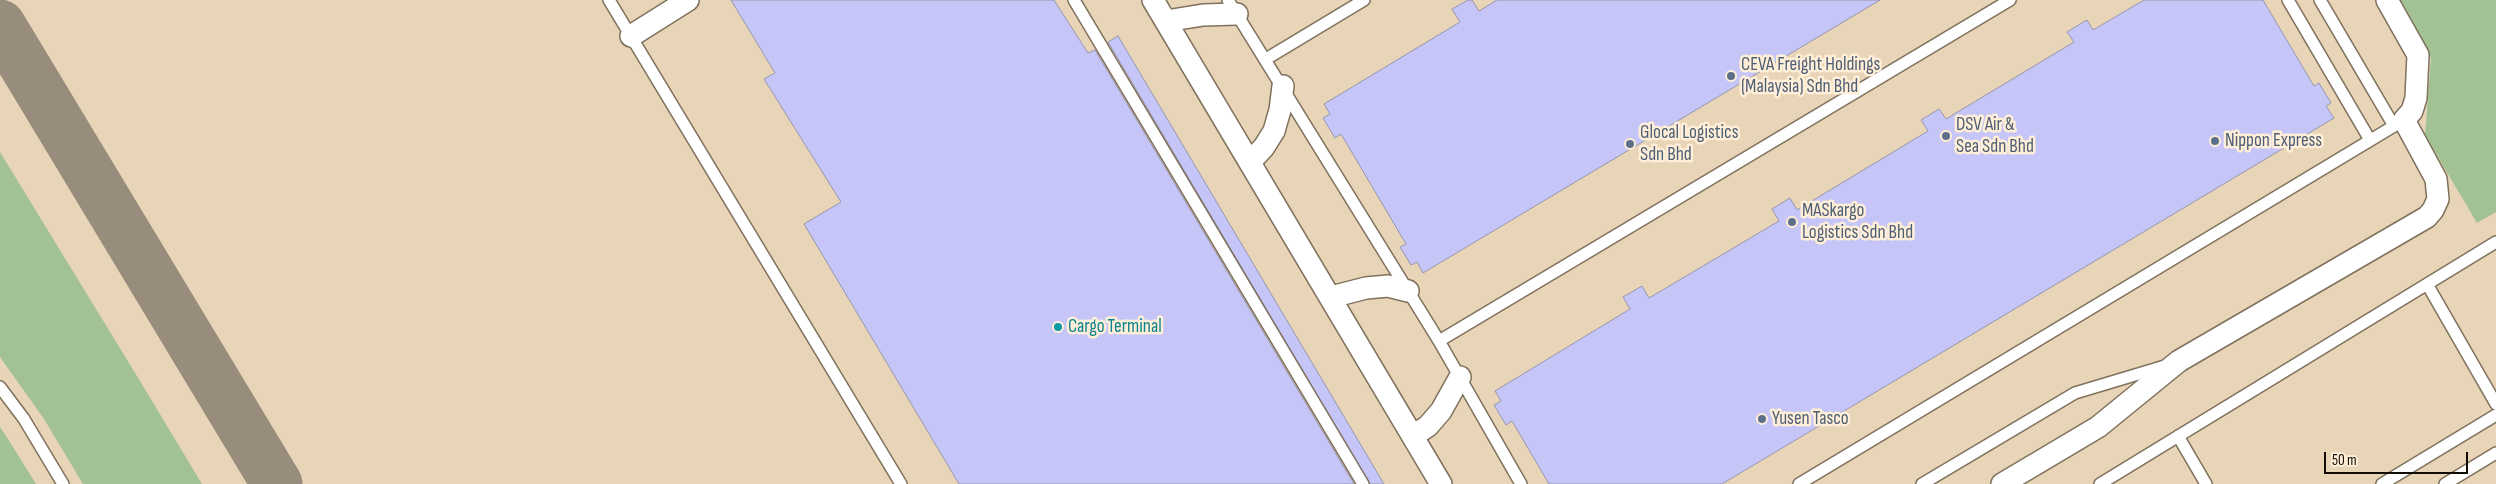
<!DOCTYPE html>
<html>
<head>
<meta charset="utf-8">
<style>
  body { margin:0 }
  #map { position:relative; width:2496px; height:484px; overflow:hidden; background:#f1e2cb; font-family:"Sofia Sans Condensed",sans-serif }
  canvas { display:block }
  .scale { position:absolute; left:2324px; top:452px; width:144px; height:22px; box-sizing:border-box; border:2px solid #110c05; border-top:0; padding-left:6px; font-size:15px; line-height:18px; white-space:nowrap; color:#110c05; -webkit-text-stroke:4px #ffefd8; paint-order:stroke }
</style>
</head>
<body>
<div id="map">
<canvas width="2496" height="484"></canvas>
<div class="scale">50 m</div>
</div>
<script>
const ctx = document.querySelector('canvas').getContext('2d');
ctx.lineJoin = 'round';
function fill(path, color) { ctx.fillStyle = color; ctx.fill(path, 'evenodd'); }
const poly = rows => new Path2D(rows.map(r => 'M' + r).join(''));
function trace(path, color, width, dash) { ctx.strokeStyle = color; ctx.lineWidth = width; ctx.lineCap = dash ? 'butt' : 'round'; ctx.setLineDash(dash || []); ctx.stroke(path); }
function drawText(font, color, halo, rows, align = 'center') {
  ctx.font = font + ' "Sofia Sans Condensed",sans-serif'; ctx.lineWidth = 5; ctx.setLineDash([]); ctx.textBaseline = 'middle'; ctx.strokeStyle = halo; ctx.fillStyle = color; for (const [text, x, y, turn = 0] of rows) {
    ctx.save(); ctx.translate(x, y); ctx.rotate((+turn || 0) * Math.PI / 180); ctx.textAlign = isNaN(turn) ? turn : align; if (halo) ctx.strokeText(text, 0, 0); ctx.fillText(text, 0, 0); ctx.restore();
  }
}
fill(poly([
  [0,0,2496,0,2496,484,0,484]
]), '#e8d4b7');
fill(poly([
  [2396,0,2496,0,2496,212,2477,223,2425,135,2431,58],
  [0,152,140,381,202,484,83,484,44,419,0,357],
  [0,427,13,447,36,484,0,484]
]), '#a3c293');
trace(poly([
  [0,25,277,484]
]), '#988d7c', 51);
const building = poly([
  [731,0,1054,0,1088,53,1095,50,1354,484,959,484,804,224,841,202,764,79,775,73,731,0],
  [1468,0,1472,0,1479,11,1497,0,1880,0,1423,273,1417,262,1411,265,1400,247,1406,244,1341,134,1335,138,1323,118,1330,114,1324,104,1460,22,1452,9,1468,0],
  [2144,0,2263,0,2314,86,2319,83,2331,103,2326,106,2334,118,1722,484,1549,484,1512,421,1506,425,1494,405,1501,401,1495,391,1630,309,1623,297,1642,286,1649,298,1779,221,1772,209,1790,198,1797,210,1928,131,1921,120,1939,109,1946,119,2074,42,2067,32,2087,20,2093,30,2144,0],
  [1118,36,1384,484,1370,484,1108,42,1118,36]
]);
fill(building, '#c5c5f7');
trace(building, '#9797af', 1);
const lane = poly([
  [609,0,901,484],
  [1074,0,1363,484],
  [1228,0,1439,341,1521,484],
  [2288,0,2370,140],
  [2320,0,2394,126],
  [1266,59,1364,0],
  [2427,284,2496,404],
  [1439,341,2010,0],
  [0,387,24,419,63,484],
  [2178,436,2206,484],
  [1799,484,2404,120],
  [1922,484,2075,393,2165,366],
  [2100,484,2496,242],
  [2382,484,2496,415],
  [2445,484,2496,453]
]);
const street = poly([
  [1153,0,1441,484],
  [1166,21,1203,15,1237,14],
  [631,36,688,0],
  [1250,162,1264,147,1274,131,1280,110,1283,86],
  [1331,297,1366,288,1388,286,1408,291],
  [1413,436,1428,426,1441,411,1460,377],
  [2002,484,2098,427,2179,361,2427,217,2433,210,2438,199,2436,179,2404,120,2412,111,2416,98,2418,55,2387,0]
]);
trace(lane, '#7f715d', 14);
trace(street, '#7f715d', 24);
trace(lane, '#fff', 11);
trace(street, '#fff', 21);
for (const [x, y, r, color] of [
  [1731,76,5,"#5c6f8a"],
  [1946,136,5,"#5c6f8a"],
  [2215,141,5,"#5c6f8a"],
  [1630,144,5,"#5c6f8a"],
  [1792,222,5,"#5c6f8a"],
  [1058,327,5,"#0f9aa8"],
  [1762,419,5,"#5c6f8a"]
]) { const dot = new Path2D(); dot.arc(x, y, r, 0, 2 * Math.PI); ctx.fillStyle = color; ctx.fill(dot); trace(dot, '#ffefd8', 2); }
drawText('19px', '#4e5e75', '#ffefd8', [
  ["CEVA Freight Holdings",1741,65],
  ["(Malaysia) Sdn Bhd",1741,87],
  ["DSV Air &",1956,125],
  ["Sea Sdn Bhd",1956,147],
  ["Glocal Logistics",1640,133],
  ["Sdn Bhd",1640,155],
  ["Nippon Express",2225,141],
  ["MASkargo",1802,211],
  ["Logistics Sdn Bhd",1802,233],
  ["Yusen Tasco",1772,419]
], 'left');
drawText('19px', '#0d838f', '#ffefd8', [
  ["Cargo Terminal",1068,327]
], 'left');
</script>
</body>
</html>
